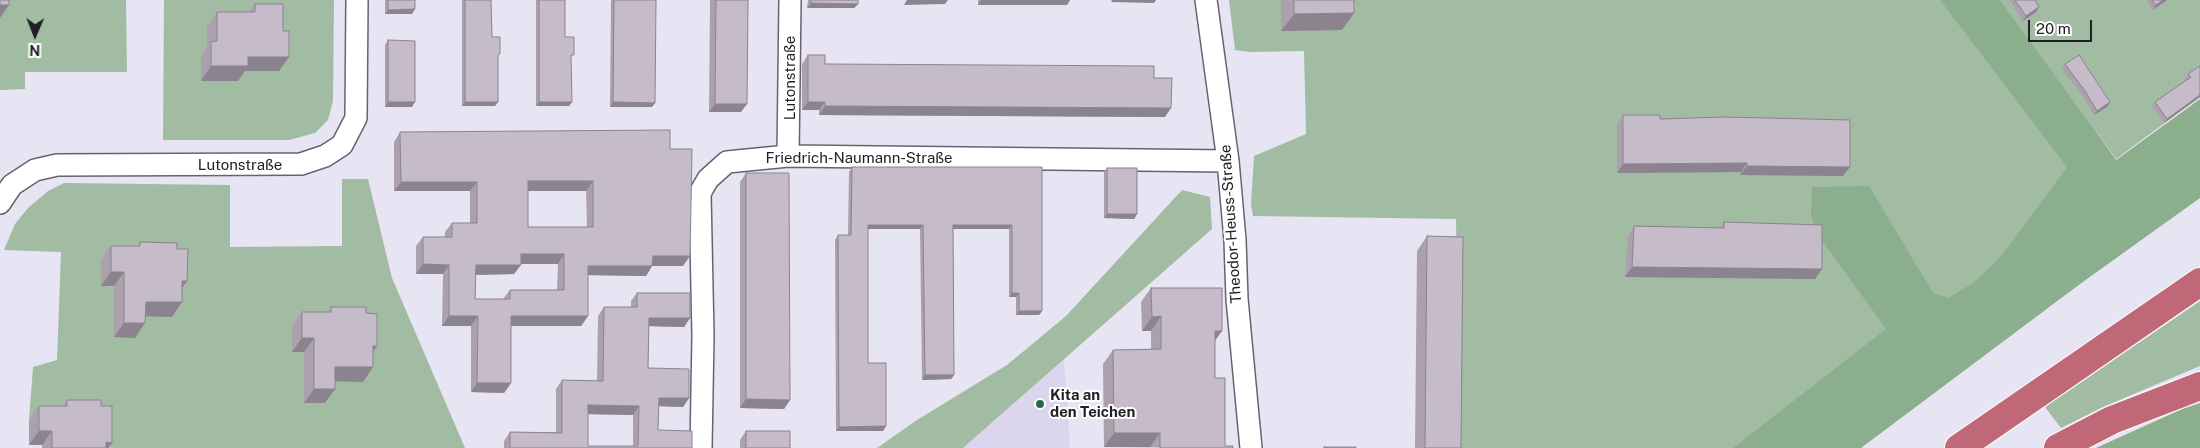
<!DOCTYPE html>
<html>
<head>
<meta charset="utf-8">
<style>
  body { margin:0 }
  #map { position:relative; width:2200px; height:448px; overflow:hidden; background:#e7e4f4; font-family:"Public Sans",sans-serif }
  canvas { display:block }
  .north { position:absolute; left:10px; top:10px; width:50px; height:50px; -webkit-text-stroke:4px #fff; paint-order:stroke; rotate:181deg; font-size:14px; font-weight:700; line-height:20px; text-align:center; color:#212026 }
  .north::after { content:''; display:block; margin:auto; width:18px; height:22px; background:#212026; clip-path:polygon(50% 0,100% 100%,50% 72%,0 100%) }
  .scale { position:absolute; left:2028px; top:20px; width:64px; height:22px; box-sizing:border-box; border:2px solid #212026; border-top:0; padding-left:6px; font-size:15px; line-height:18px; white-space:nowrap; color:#212026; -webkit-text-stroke:4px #fff; paint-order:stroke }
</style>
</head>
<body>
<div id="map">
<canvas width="2200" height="448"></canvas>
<div class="north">N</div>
<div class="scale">20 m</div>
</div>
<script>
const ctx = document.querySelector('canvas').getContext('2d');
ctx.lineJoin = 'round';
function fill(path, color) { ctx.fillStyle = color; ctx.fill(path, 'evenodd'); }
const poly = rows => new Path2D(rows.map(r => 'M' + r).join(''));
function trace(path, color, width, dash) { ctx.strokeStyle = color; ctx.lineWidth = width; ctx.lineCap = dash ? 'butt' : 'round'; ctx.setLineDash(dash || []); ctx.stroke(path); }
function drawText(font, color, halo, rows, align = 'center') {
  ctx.font = font + ' "Public Sans",sans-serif'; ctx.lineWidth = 4; ctx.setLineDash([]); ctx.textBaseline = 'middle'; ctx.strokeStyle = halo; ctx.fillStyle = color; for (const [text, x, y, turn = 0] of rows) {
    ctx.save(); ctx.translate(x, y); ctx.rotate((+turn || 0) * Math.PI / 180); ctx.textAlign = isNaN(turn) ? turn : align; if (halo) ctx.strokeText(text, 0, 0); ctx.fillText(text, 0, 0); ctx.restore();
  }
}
fill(poly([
  [1064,359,1070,448,963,448]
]), '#dbd6ed');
fill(poly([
  [0,0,126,0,127,72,25,72,25,89,0,90],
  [164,0,334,0,333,101,328,120,315,133,289,140,163,140],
  [1229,0,1281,0,1282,31,1342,0,2200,0,2200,97,2116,159,2091,123,2116,160,1861,448,1459,448,1456,219,1253,216,1251,204,1254,156,1306,134,1304,51,1250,52,1235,50],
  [342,179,368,179,392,278,465,448,102,448,57,420,29,420,33,367,57,360,61,252,4,250,15,224,28,208,48,191,64,183,230,185,230,247,342,246],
  [127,286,114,337,114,293],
  [1182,190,1210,197,1212,229,963,448,877,448,917,420,1007,365,1066,316],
  [2200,301,2200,366,2103,407,2061,428,2045,407]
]), '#a2bca3');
fill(poly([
  [1940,0,2000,0,2116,160,2200,99,2200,198,2080,284,1861,448,1733,448,1886,329,1816,232,1811,214,1812,187,1869,186,1933,293,1948,298,1973,283,2000,258,2067,167],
  [2200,403,2200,448,2096,448,2182,409]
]), '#8baf8d');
const street = poly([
  [1206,0,1228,161,1235,240,1237,299,1251,448],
  [788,156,790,0],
  [0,203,12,185,35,170,57,165,301,164,325,156,342,145,356,118,357,0],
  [701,448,703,336,700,193,708,179,727,162,788,156,1228,161]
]);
const highway = poly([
  [1959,448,2200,282],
  [2058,448,2112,420,2200,386]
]);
trace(street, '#666371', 24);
trace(highway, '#fff', 30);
trace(street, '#fff', 21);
trace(highway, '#c16878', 28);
fill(poly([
  [385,0,415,0,412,14,385,14],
  [462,0,491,0,492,37,498,58,495,106,462,106],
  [536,0,565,0,565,37,571,58,569,106,536,106],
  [611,0,656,0,652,107,610,107],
  [710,0,748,0,741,112,709,112],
  [808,0,858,0,858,4,854,8,807,8],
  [978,0,1070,0,1067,5,978,5],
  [1281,0,1354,0,1354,13,1342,30,1281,31],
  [2010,0,2035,0,2039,7,2036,12,2023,21,2010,1],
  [2146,0,2167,0,2153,10],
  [255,4,279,71,245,71,238,81,201,81,201,56,207,47,207,26,217,12,249,12],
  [388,40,412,107,385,107,385,45],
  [808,55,825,64,1154,78,1165,117,819,115,819,110,802,110,802,64],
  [2065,64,2110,102,2107,107,2094,115,2082,95,2062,69],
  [2200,66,2200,97,2164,123,2152,106,2155,102,2186,80,2185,78,2188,74],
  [1623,115,1660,119,1843,176,1740,175,1741,172,1617,173,1617,124],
  [400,132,670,149,683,266,652,266,646,276,588,275,588,316,581,326,511,326,511,383,504,393,471,392,471,326,442,326,443,274,416,274,416,246,423,237,445,237,445,232,452,223,470,223,470,191,394,191,394,142],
  [528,191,586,191,587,227,528,227],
  [521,264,558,264,557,290,510,290,503,299,475,299,476,275,514,274],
  [852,167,1042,167,1042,311,1039,315,1016,315,1016,297,1009,297,1009,229,953,229,954,375,951,379,922,380,920,229,868,229,868,363,886,426,883,431,836,431,835,240,838,235,848,235,849,172],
  [1107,168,1137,214,1134,219,1104,218,1104,172],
  [746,173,790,400,784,409,740,408,740,182],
  [1724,222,1815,279,1625,277,1628,236,1634,226,1720,228],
  [1427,236,1461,448,1415,448,1417,251],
  [140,242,177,249,187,281,182,289,182,302,172,317,145,316,135,338,114,337,114,286,101,286,101,260,111,246,138,246],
  [1151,288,1215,342,1215,378,1225,446,1233,448,1104,447,1103,364,1113,350,1151,349,1151,331,1142,331,1141,302],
  [637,293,690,318,684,327,649,326,648,368,689,398,683,407,658,406,658,430,692,448,504,448,504,441,510,432,556,432,556,389,562,380,597,381,598,316,604,307,631,307,631,301],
  [588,414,633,415,633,446,588,446],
  [331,307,366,313,377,346,373,352,373,367,363,382,335,381,335,389,325,403,304,403,304,352,292,352,292,326,302,312,328,312],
  [67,400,101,406,112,443,108,448,42,448,42,445,29,445,29,420,39,406,63,406],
  [746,431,790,448,740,448,740,440]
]), '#aaa1ad');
fill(poly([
  [907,0,948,0,945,4,904,5],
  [981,0,1070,0,1067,5,978,5],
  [1112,0,1156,0,1154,3,1111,2],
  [2163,0,2167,0,2153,10,2156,5],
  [811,3,858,4,854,8,807,8],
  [0,5,9,5,0,18],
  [2039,7,2036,12,2023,21,2026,16],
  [415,9,412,14,385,14,388,10],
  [1354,13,1342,30,1281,31,1294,14],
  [248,57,289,57,279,71,245,71,238,81,201,81,211,66],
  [2200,95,2200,97,2164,123,2167,119],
  [388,102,415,102,412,107,385,107],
  [465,102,498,102,495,106,462,106],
  [539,102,572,102,569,106,536,106],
  [613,102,655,103,652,107,610,107],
  [808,102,825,102,819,110,802,110],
  [2110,102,2107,107,2094,115,2097,111],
  [715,104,747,104,741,112,709,112],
  [825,106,1171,108,1165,117,819,115],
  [1747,163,1741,172,1617,173,1623,164],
  [1747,166,1850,167,1843,176,1740,175],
  [528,181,593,181,586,191,522,191],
  [401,182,477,182,470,191,394,191],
  [1107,214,1137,214,1134,219,1104,218],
  [868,225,923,225,920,229,865,229],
  [953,225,1012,225,1009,229,950,229],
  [521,254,564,254,558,264,514,264],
  [653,256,690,256,683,266,646,266],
  [423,264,449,265,443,274,416,274],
  [476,265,521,265,514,274,469,275],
  [588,266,652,266,646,276,581,275],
  [1632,267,1822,269,1815,279,1625,277],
  [111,272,124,272,114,286,101,286],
  [182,281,187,281,177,295],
  [1012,293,1019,293,1016,297,1009,297],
  [146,302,182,302,172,317,136,316],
  [1019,311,1042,311,1039,315,1016,315],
  [449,316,478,316,471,326,442,326],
  [511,316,588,316,581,326,505,326],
  [1161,316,1151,331,1142,331,1152,317],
  [649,318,690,318,684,327,643,326],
  [124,323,145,323,135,338,114,337],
  [1215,331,1222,331,1212,345],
  [302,338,314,338,304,352,292,352],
  [373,346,377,346,367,360],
  [335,367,373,367,363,382,325,381],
  [925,375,954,375,951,379,922,380],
  [477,383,511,383,504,393,471,392],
  [314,389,335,389,325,403,304,403],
  [659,398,689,398,683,407,653,406],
  [746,399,790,400,784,409,740,408],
  [588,405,639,406,633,415,582,414],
  [886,426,883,431,836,431,839,427],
  [39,431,52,431,42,445,29,445],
  [1114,433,1160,433,1150,447,1104,447],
  [106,442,112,443,108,448,102,448]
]), '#8b838d');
const building = poly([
  [0,0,9,0,9,5,0,5,0,0],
  [388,0,415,0,415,9,388,10,388,0],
  [465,0,491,0,492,37,500,37,500,54,498,55,498,102,465,102,465,0],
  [539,0,565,0,565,37,574,37,574,55,571,55,572,102,539,102,539,0],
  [614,0,656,0,655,103,613,102,614,0],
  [716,0,748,0,747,104,715,104,716,0],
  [811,0,858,0,858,4,811,3,811,0],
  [1294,0,1354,0,1354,13,1294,14,1294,0],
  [2015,0,2035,0,2039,7,2026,16,2015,0],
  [2152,0,2163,0,2156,5,2152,0],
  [255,4,283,4,283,31,289,31,289,57,248,57,248,66,211,66,211,42,217,41,217,12,255,12,255,4],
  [388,40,415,41,415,102,388,102,388,40],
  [808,55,825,55,825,64,1154,66,1154,78,1172,78,1171,108,825,106,825,102,808,102,808,55],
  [2079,55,2110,102,2097,111,2085,91,2065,64,2079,55],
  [2200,66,2200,95,2167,119,2155,102,2191,77,2188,74,2200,66],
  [1623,115,1660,115,1660,119,1724,117,1850,120,1850,167,1747,166,1747,163,1623,164,1623,115],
  [670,130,670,149,692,149,690,256,653,256,652,266,588,266,588,316,511,316,511,383,477,383,478,316,449,316,449,265,423,264,423,237,452,237,452,223,477,223,477,182,401,182,400,132,670,130],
  [528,181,593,181,593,227,528,227,528,181],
  [521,254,564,254,564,290,510,290,510,299,475,299,476,265,521,265,521,254],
  [852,167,1042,167,1042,311,1019,311,1019,293,1012,293,1012,225,953,225,954,375,925,375,923,225,868,225,868,363,886,363,886,426,839,427,838,235,851,235,852,167],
  [1107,168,1137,168,1137,214,1107,214,1107,168],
  [746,173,789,173,790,400,746,399,746,173],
  [1724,222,1822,225,1822,269,1632,267,1634,226,1724,228,1724,222],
  [1427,236,1463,237,1461,448,1425,448,1427,236],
  [140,242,177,243,177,249,188,249,187,281,182,281,182,302,146,302,145,323,124,323,124,272,111,272,111,246,140,246,140,242],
  [1151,288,1222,288,1222,331,1215,331,1215,378,1225,378,1225,446,1233,446,1233,448,1160,448,1160,433,1114,433,1113,350,1161,349,1161,316,1152,317,1151,288],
  [637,293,690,293,690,318,649,318,648,368,689,369,689,398,659,398,658,430,692,431,692,448,510,448,510,432,562,433,562,380,603,381,604,307,637,307,637,293],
  [588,405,639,406,638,446,588,446,588,405],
  [331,307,366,307,366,313,377,314,377,346,373,346,373,367,335,367,335,389,314,389,314,338,302,338,302,312,331,312,331,307],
  [67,400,101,400,101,406,112,406,112,443,106,442,106,448,52,448,52,431,39,431,39,406,67,406,67,400],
  [746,431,790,431,790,448,746,448,746,431],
  [1324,447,1356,447,1356,448,1324,448,1324,447]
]);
fill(building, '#c6bbc9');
trace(building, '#8b838d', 1);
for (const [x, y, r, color] of [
  [1040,404,5,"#296651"]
]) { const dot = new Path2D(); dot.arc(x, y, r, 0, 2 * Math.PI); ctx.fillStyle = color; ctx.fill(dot); trace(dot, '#fff', 2); }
drawText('15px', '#212026', '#fff', [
  ["Lutonstraße",790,78,-90],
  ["Friedrich-Naumann-Straße",859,158],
  ["Lutonstraße",240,165],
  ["Theodor-Heuss-Straße",1231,224,-94]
]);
drawText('bold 15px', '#212026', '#fff', [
  ["Kita an",1050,395],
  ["den Teichen",1050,412]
], 'left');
</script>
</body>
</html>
